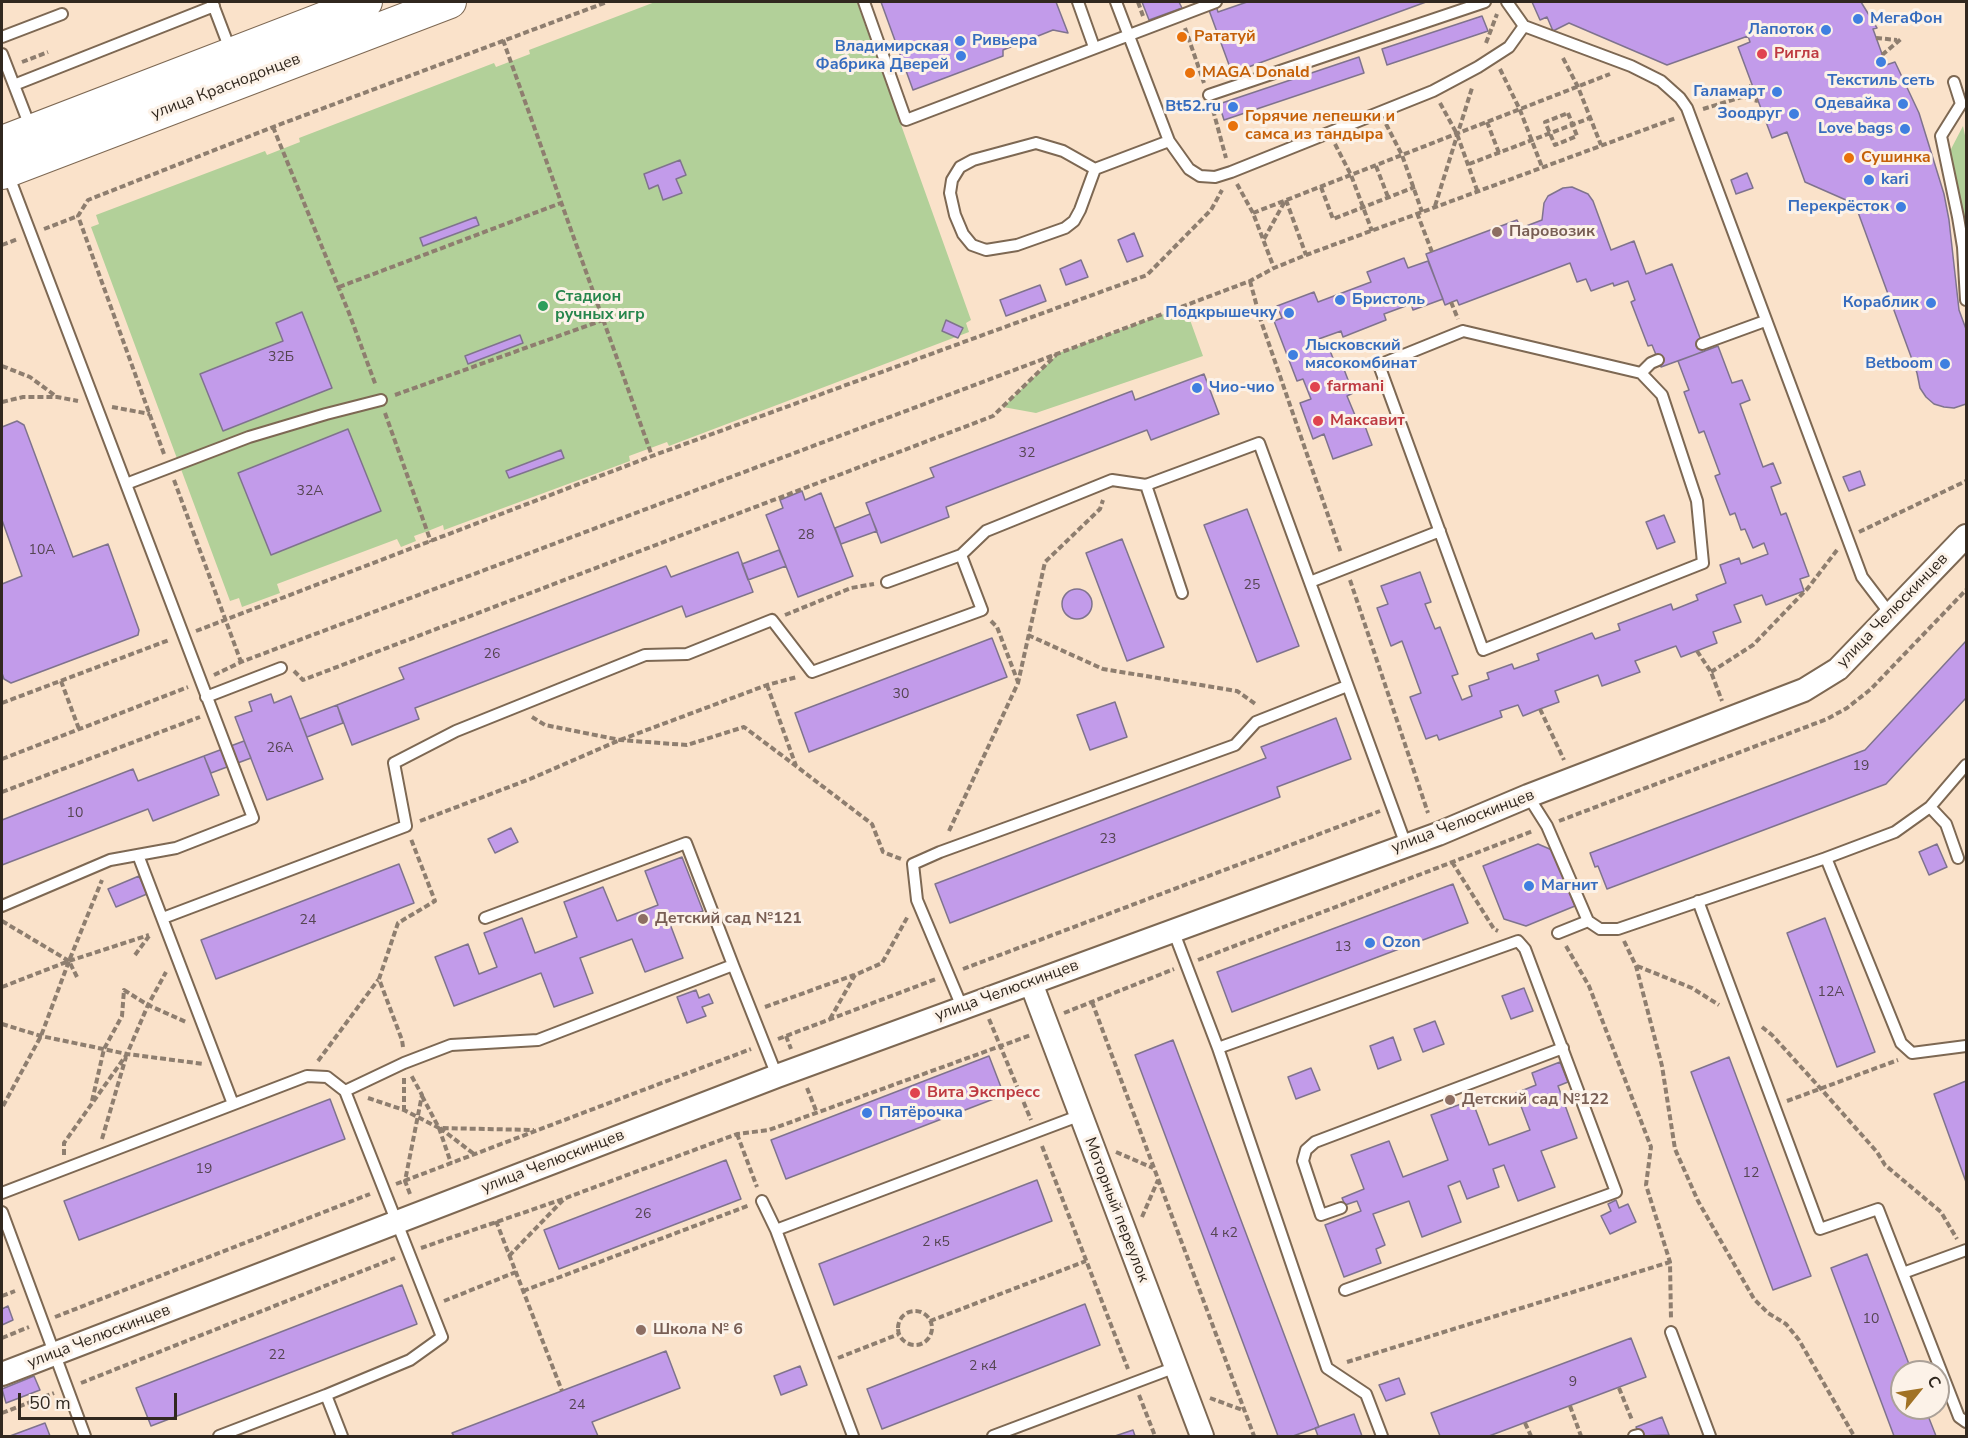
<!DOCTYPE html>
<html>
<head>
<meta charset="utf-8">
<style>
  body { margin:0 }
  #map { position:relative; width:1968px; height:1438px; overflow:hidden; background:#fae2ca; font-family:"Nunito Sans",sans-serif }
  canvas { display:block }
  .frame { position:absolute; inset:0; border:3px solid #31281f; pointer-events:none }
  .north { position:absolute; left:1890px; top:1360px; width:60px; height:60px; box-sizing:border-box; background:#fcf2e8; border:2px solid #aba198; border-radius:50%; rotate:60deg; font-size:16px; font-weight:700; line-height:24px; text-align:center; color:#31281f }
  .north::after { content:''; display:block; margin:auto; width:21px; height:27px; background:#a17225; clip-path:polygon(50% 0,100% 100%,50% 72%,0 100%) }
  .scale { position:absolute; left:18px; top:1393px; width:159px; height:27px; box-sizing:border-box; border:3px solid #31281f; border-top:0; padding-left:8px; font-size:18px; line-height:21px; white-space:nowrap; color:#31281f; -webkit-text-stroke:4px #fcf2e8; paint-order:stroke }
</style>
</head>
<body>
<div id="map">
<canvas width="1968" height="1438"></canvas>
<div class="frame"></div>
<div class="north">С</div>
<div class="scale">50 m</div>
</div>
<script>
const ctx = document.querySelector('canvas').getContext('2d');
ctx.lineJoin = 'round';
function fill(path, color) { ctx.fillStyle = color; ctx.fill(path, 'evenodd'); }
const poly = rows => new Path2D(rows.map(r => 'M' + r).join(''));
function trace(path, color, width, dash) { ctx.strokeStyle = color; ctx.lineWidth = width; ctx.lineCap = dash ? 'butt' : 'round'; ctx.setLineDash(dash || []); ctx.stroke(path); }
function drawText(font, color, halo, rows, align = 'center') {
  ctx.font = font + ' "Nunito Sans",sans-serif'; ctx.lineWidth = 6; ctx.setLineDash([]); ctx.textBaseline = 'middle'; ctx.strokeStyle = halo; ctx.fillStyle = color; for (const [text, x, y, turn = 0] of rows) {
    ctx.save(); ctx.translate(x, y); ctx.rotate((+turn || 0) * Math.PI / 180); ctx.textAlign = isNaN(turn) ? turn : align; if (halo) ctx.strokeText(text, 0, 0); ctx.fillText(text, 0, 0); ctx.restore();
  }
}
fill(poly([
  [655,2,857,2,971,320,966,323,969,332,669,446,667,442,629,456,630,461,444,530,443,525,428,531,414,536,416,541,401,547,397,539,277,584,280,593,242,607,239,598,230,601,91,227,99,224,96,215,265,151,267,155,300,142,299,138,494,63,496,67,530,54,529,50],
  [1963,126,1966,140,1966,240,1950,151],
  [1185,306,1203,356,1036,413,1003,407,1059,353]
]), '#b2d099');
const building = poly([
  [881,2,1056,2,1068,33,1053,30,1003,50,1003,56,913,90,881,2],
  [1142,2,1179,2,1182,8,1149,20,1142,2],
  [1206,2,1215,2,1218,12,1247,2,1426,2,1232,73,1206,2],
  [1532,2,1861,2,1877,28,1873,29,1886,65,1895,62,1919,113,1944,194,1949,220,1959,310,1966,329,1966,404,1954,408,1944,407,1934,404,1926,397,1920,388,1917,373,1855,204,1805,182,1787,132,1772,138,1738,47,1750,42,1748,36,1667,65,1569,23,1553,31,1547,17,1540,20,1532,2],
  [1482,16,1488,31,1387,65,1382,49,1482,16],
  [1359,57,1364,73,1224,120,1219,104,1359,57],
  [680,160,686,175,676,179,682,193,663,200,658,185,649,189,644,174,680,160],
  [1747,173,1753,188,1736,194,1731,180,1747,173],
  [1572,187,1588,194,1593,201,1611,250,1634,241,1646,274,1672,264,1705,351,1661,367,1652,345,1648,346,1631,302,1635,300,1628,281,1614,286,1613,283,1591,291,1586,279,1577,282,1570,263,1459,305,1457,300,1445,305,1426,254,1517,220,1521,228,1542,220,1544,203,1548,196,1563,188,1572,187],
  [476,217,479,225,423,246,420,238,476,217],
  [1134,233,1143,256,1127,262,1118,240,1134,233],
  [1404,258,1408,268,1428,261,1443,299,1413,310,1411,304,1384,314,1386,320,1343,337,1341,331,1313,341,1317,352,1329,348,1336,366,1342,364,1353,393,1347,396,1357,420,1362,418,1372,445,1333,459,1324,434,1313,439,1300,403,1311,399,1303,379,1297,381,1274,321,1282,318,1277,306,1314,292,1318,302,1371,282,1367,272,1404,258],
  [1081,260,1088,277,1066,285,1060,269,1081,260],
  [1040,285,1046,301,1006,316,1000,300,1040,285],
  [302,312,332,388,223,431,200,374,283,341,276,323,302,312],
  [946,320,963,328,958,338,942,331,946,320],
  [520,335,523,343,468,364,465,356,520,335],
  [1718,346,1732,383,1742,380,1750,400,1740,404,1763,467,1773,463,1781,483,1771,487,1781,515,1786,513,1809,576,1800,579,1804,591,1766,605,1762,595,1734,605,1741,622,1713,632,1717,643,1681,657,1676,646,1635,661,1640,672,1602,686,1598,675,1555,691,1559,702,1540,709,1523,716,1518,705,1500,711,1502,717,1439,740,1437,735,1426,739,1410,697,1421,693,1402,641,1391,646,1377,608,1388,604,1381,586,1420,572,1431,602,1425,604,1435,629,1440,627,1458,674,1452,676,1462,700,1472,696,1469,686,1489,679,1487,673,1512,664,1514,669,1539,660,1537,654,1592,633,1595,639,1620,630,1618,624,1671,604,1673,610,1698,600,1696,595,1726,583,1720,565,1739,558,1741,564,1768,554,1764,543,1753,548,1745,529,1741,530,1735,513,1730,515,1715,476,1720,474,1704,431,1699,433,1684,392,1689,390,1678,361,1718,346],
  [1204,374,1219,414,1151,440,1147,430,946,507,949,517,881,543,866,503,934,477,930,468,1132,391,1135,400,1204,374],
  [17,421,24,425,73,557,108,544,139,630,138,635,133,637,11,683,4,679,2,673,2,584,22,576,2,520,2,427,17,421],
  [348,429,381,511,271,555,238,473,348,429],
  [561,450,564,458,509,478,506,471,561,450],
  [1860,471,1865,485,1849,491,1843,477,1860,471],
  [802,491,805,500,821,493,853,576,798,597,766,515,783,508,780,500,802,491],
  [1247,509,1299,646,1257,662,1204,525,1247,509],
  [870,514,877,531,841,544,835,528,870,514],
  [1664,515,1675,542,1657,549,1646,522,1664,515],
  [1122,539,1164,647,1127,661,1086,553,1122,539],
  [779,550,786,566,748,580,742,564,779,550],
  [738,552,753,592,686,617,682,606,415,708,419,719,352,745,337,705,404,679,399,668,666,566,671,577,738,552],
  '1062 604a15 15 0 1 1 30 0a15 15 0 1 1-30 0Z',
  [992,638,1007,677,809,752,795,713,992,638],
  [1966,641,1966,698,1886,784,1607,889,1598,866,1595,867,1590,853,1865,750,1966,641],
  [271,694,274,703,291,696,323,779,267,800,235,717,252,711,249,702,271,694],
  [1115,702,1127,737,1090,750,1077,715,1115,702],
  [337,705,343,723,307,737,300,719,337,705],
  [1336,718,1351,759,1277,787,1280,797,950,923,935,884,1266,758,1261,747,1336,718],
  [244,741,251,758,211,773,204,756,244,741],
  [204,756,219,795,153,821,148,809,2,865,2,820,133,769,138,781,204,756],
  [511,828,518,842,495,853,488,839,511,828],
  [1538,844,1552,850,1575,906,1526,926,1504,919,1483,866,1538,844],
  [1937,844,1947,867,1929,875,1919,852,1937,844],
  [682,857,703,911,670,924,683,958,645,972,632,939,580,958,593,993,554,1007,541,973,454,1006,435,957,468,944,479,974,497,967,484,933,522,918,535,953,577,937,564,902,603,887,617,921,658,905,645,871,682,857],
  [399,864,414,903,216,979,201,940,399,864],
  [139,876,147,894,116,907,108,889,139,876],
  [1453,884,1468,923,1232,1012,1217,972,1453,884],
  [1825,918,1875,1052,1837,1067,1787,933,1825,918],
  [1524,988,1533,1011,1511,1019,1502,996,1524,988],
  [696,990,699,998,709,994,713,1003,702,1007,706,1016,687,1023,677,997,696,990],
  [1435,1021,1444,1044,1423,1052,1414,1029,1435,1021],
  [1393,1037,1401,1060,1378,1069,1370,1046,1393,1037],
  [1173,1040,1319,1427,1293,1436,1278,1436,1135,1055,1173,1040],
  [989,1056,1004,1095,786,1179,771,1140,989,1056],
  [1729,1057,1811,1276,1773,1290,1691,1072,1729,1057],
  [1560,1062,1568,1082,1558,1086,1577,1138,1541,1151,1555,1187,1518,1201,1504,1165,1493,1169,1499,1187,1467,1199,1460,1181,1448,1186,1461,1222,1422,1237,1409,1201,1373,1214,1385,1245,1376,1249,1381,1263,1344,1277,1325,1225,1361,1211,1357,1201,1345,1205,1342,1198,1364,1189,1351,1155,1389,1141,1403,1177,1448,1160,1431,1115,1472,1100,1489,1145,1530,1130,1516,1093,1536,1085,1532,1073,1560,1062],
  [1311,1068,1320,1090,1296,1099,1288,1077,1311,1068],
  [1966,1081,1966,1182,1934,1094,1966,1081],
  [330,1099,345,1139,79,1240,64,1201,330,1099],
  [726,1160,741,1199,559,1269,544,1230,726,1160],
  [1037,1180,1052,1221,834,1305,819,1264,1037,1180],
  [1616,1200,1619,1208,1628,1204,1636,1222,1610,1234,1601,1216,1611,1211,1608,1204,1616,1200],
  [1867,1254,1912,1372,1902,1372,1902,1408,1925,1408,1936,1436,1894,1436,1831,1268,1867,1254],
  [402,1285,417,1324,151,1426,136,1388,402,1285],
  [1085,1304,1100,1345,882,1429,867,1389,1085,1304],
  [8,1306,13,1320,2,1325,2,1309,8,1306],
  [1631,1338,1646,1377,1489,1436,1440,1436,1431,1413,1631,1338],
  [666,1351,680,1388,592,1422,598,1436,454,1436,452,1433,666,1351],
  [800,1366,807,1385,781,1395,774,1376,800,1366],
  [34,1376,40,1390,6,1403,2,1389,34,1376],
  [1399,1378,1405,1394,1386,1401,1379,1385,1399,1378],
  [1354,1414,1362,1436,1318,1436,1315,1428,1354,1414],
  [1662,1417,1669,1435,1640,1436,1636,1427,1662,1417],
  [45,1423,50,1436,10,1436,45,1423],
  [1133,1430,1135,1436,1115,1436,1133,1430]
]);
fill(building, '#c29bea');
trace(building, '#7f738d', 1.5);
const lane = poly([
  [212,2,231,52],
  [864,2,906,120,1216,2],
  [1078,2,1094,47],
  [1116,2,1169,141,1189,169,1200,176,1215,177,1231,172,1433,91,1478,67,1509,47,1524,26],
  [1507,2,1524,26,1631,66,1661,81,1680,98,1687,108,1862,577,1891,615],
  [2,37,62,14],
  [2,54,31,129],
  [1954,82,1961,104,1941,136,1958,217,1963,247,1966,300],
  [14,85,214,6],
  [1209,95,1485,2],
  [1036,143,1063,151,1095,169,1080,210,1074,221,1065,228,1017,245,986,250,972,245,963,234,955,215,950,193,952,180,960,167,973,160,1036,143],
  [1095,169,1169,141],
  [1463,331,1641,373,1662,395,1697,501,1703,563,1483,650,1379,365,1463,331],
  [1702,344,1765,321],
  [1641,373,1651,363,1658,360],
  [126,484,249,437,326,414,381,400],
  [1146,485,1182,593],
  [887,582,961,555],
  [1310,582,1440,531],
  [206,697,281,668],
  [1528,796,1547,826,1588,921,1600,929,1618,929,1826,858,1895,832,1930,807,1966,765],
  [1930,807,1946,824,1958,858],
  [138,855,233,1104],
  [1826,858,1901,1043,1912,1053,1966,1046],
  [1698,901,1820,1229,1878,1209,1959,1417,1966,1422],
  [2,906,110,860,176,848,253,818,8,174],
  [163,918,406,826,394,763,456,731,645,655,687,654,772,620,812,672,982,610,961,555,986,531,1112,480,1146,485,1259,443,1406,845],
  [485,918,686,843,733,965],
  [1173,930,1218,1048,1327,1368,1366,1394,1382,1436],
  [1558,933,1588,921],
  [962,1007,917,900,913,864,940,852,1235,745,1256,722,1347,686],
  [1218,1048,1518,941,1525,949,1616,1192,1345,1290],
  [345,1091,404,1063,451,1045,538,1040,733,965,777,1076],
  [2,1193,307,1076,327,1077,345,1091,442,1337,410,1360,326,1395,219,1436],
  [762,1201,776,1230,853,1436],
  [1341,1208,1321,1215,1303,1161,1306,1150,1315,1142,1563,1048],
  [2,1212,85,1436],
  [776,1230,1081,1115],
  [1903,1273,1966,1250],
  [1671,1332,1710,1436],
  [326,1395,342,1436],
  [993,1436,1176,1367],
  [1634,1436,1638,1435]
]);
const street = poly([
  [1031,983,1202,1436],
  [2,1374,777,1076,1438,834,1528,796,1804,690,1838,669,1966,536]
]);
const secondary = poly([
  [2,142,366,2],
  [2,173,450,2]
]);
trace(lane, '#7d6853', 14);
trace(street, '#7d6853', 26);
trace(secondary, '#7d6853', 34);
trace(poly([
  [1138,2,1143,16],
  [1185,28,1204,83],
  [1876,38,1897,40],
  [503,40,652,456],
  [1486,43,1497,14],
  [1882,55,1901,39],
  [1563,58,1578,87,1601,145],
  [22,62,48,52],
  [1500,69,1520,110,1542,167],
  [1742,97,1752,84],
  [1440,103,1457,134,1477,190],
  [1703,109,1742,97,1758,101],
  [1213,110,1226,158],
  [1568,113,1577,136,1555,145,1545,122,1568,113],
  [1487,122,1499,153],
  [1386,124,1402,155,1422,212],
  [273,127,349,313,376,386],
  [1335,144,1351,175,1372,231],
  [1469,164,1590,118],
  [1376,166,1388,197],
  [1237,184,1253,213,1274,268],
  [1321,187,1333,219,1415,187],
  [1286,200,1306,255],
  [1435,206,1472,88],
  [1253,213,1610,74],
  [1417,213,1432,252],
  [44,229,78,216],
  [1264,239,1285,201],
  [2,245,18,239],
  [1250,281,1260,318,1341,553],
  [339,287,561,203],
  [1451,302,1458,319],
  [2,366,30,377,57,397],
  [395,395,603,320],
  [2,402,23,397,57,397,78,401],
  [112,407,150,414],
  [385,413,431,542],
  [164,454,78,216,88,200,273,127,607,2],
  [174,480,241,662],
  [1859,532,1966,481],
  [1350,580,1428,813],
  [785,615,851,588,874,584],
  [991,621,997,627,1018,682],
  [196,631,652,456,1147,275,1211,210,1222,190],
  [1028,635,1103,669,1237,691,1257,705],
  [1697,651,1711,672,1722,701],
  [294,671,303,680,993,416,1056,355],
  [1711,672,1753,645,1808,588,1837,550],
  [214,675,241,662,1250,281,1274,268,1306,255,1676,118],
  [61,681,79,729],
  [767,685,796,766,872,824,883,852,901,859],
  [2,703,169,640],
  [1540,709,1564,760],
  [532,717,545,725,620,740,687,745,744,727,796,766],
  [2,759,188,687],
  [2,792,200,717],
  [420,821,530,779,620,740,767,685,797,677],
  [1559,821,1827,719,1847,708,1871,689,1966,590],
  [949,831,1018,683,1045,562,1100,509,1103,500],
  [1452,862,1494,929,1498,931],
  [2,921,69,961,77,977],
  [1624,941,1636,966,1662,1066,1675,1149,1698,1201,1754,1299,1768,1313,1786,1324,1799,1340,1854,1436],
  [1566,946,1589,986,1651,1147,1646,1185,1670,1262,1671,1319],
  [135,955,149,936],
  [1198,960,1533,831],
  [1637,966,1692,988,1719,1005],
  [963,969,1380,811],
  [2,987,69,961,149,935],
  [1092,1002,1254,1436],
  [765,1007,854,975],
  [1064,1013,1174,969],
  [830,1019,855,975,882,963,908,916],
  [989,1019,1031,1120],
  [2,1024,41,1036,127,1054,204,1064],
  [1762,1027,1772,1035,1821,1089,1877,1152,1885,1165,1941,1212,1957,1239],
  [786,1036,791,1049],
  [778,1039,936,979],
  [403,1047,402,1040,379,979,398,923,435,901,411,839],
  [318,1061,378,980],
  [404,1078,404,1110],
  [807,1088,817,1113],
  [422,1096,439,1128,451,1163],
  [368,1098,404,1110,439,1128,534,1130],
  [92,1101,104,1049,122,1016,124,990,148,1005,186,1022],
  [1787,1101,1898,1060],
  [3,1106,41,1036,69,961,102,880],
  [440,1128,474,1154],
  [737,1134,757,1187],
  [102,1139,126,1057],
  [1042,1146,1128,1369],
  [1116,1152,1153,1168],
  [64,1155,64,1143,127,1054,148,1005,166,972],
  [396,1184,751,1049],
  [410,1194,405,1181,422,1095,411,1075],
  [1142,1217,1158,1180],
  [496,1221,562,1391],
  [421,1248,563,1199,737,1134,769,1130,1031,1035],
  [509,1256,563,1200],
  [523,1291,750,1205],
  [2,1296,15,1291],
  [444,1301,516,1272],
  '898 1328a17 17 0 1 1 34 0a17 17 0 1 1-34 0Z',
  [55,1317,370,1194],
  [930,1321,1086,1261],
  [2,1338,29,1327],
  [838,1358,899,1334],
  [1347,1362,1670,1262],
  [81,1383,395,1258],
  [1619,1388,1632,1420],
  [1139,1395,1155,1436],
  [1210,1398,1245,1411],
  [1570,1406,1581,1436],
  [2,1413,54,1393],
  [1525,1423,1531,1436]
]), '#8e7e6f', 4, [6, 3]);
trace(lane, '#fff', 10);
trace(street, '#fff', 22);
trace(secondary, '#fff', 32);
for (const [x, y, r, color] of [
  [1858,19,6,"#3f7fe0"],
  [1826,30,6,"#3f7fe0"],
  [1182,37,6,"#e8710a"],
  [960,41,6,"#3f7fe0"],
  [1762,54,6,"#e0444e"],
  [961,56,6,"#3f7fe0"],
  [1881,62,6,"#3f7fe0"],
  [1190,73,6,"#e8710a"],
  [1777,92,6,"#3f7fe0"],
  [1903,104,6,"#3f7fe0"],
  [1233,107,6,"#3f7fe0"],
  [1794,114,6,"#3f7fe0"],
  [1233,126,6,"#e8710a"],
  [1905,129,6,"#3f7fe0"],
  [1849,158,6,"#e8710a"],
  [1869,180,6,"#3f7fe0"],
  [1901,207,6,"#3f7fe0"],
  [1497,232,6,"#8d6e63"],
  [1340,300,6,"#3f7fe0"],
  [1931,303,6,"#3f7fe0"],
  [543,306,6,"#2e9e5b"],
  [1289,313,6,"#3f7fe0"],
  [1293,355,6,"#3f7fe0"],
  [1945,364,6,"#3f7fe0"],
  [1315,387,6,"#e0444e"],
  [1197,388,6,"#3f7fe0"],
  [1318,421,6,"#e0444e"],
  [1529,886,6,"#3f7fe0"],
  [643,919,6,"#8d6e63"],
  [1370,943,6,"#3f7fe0"],
  [915,1093,6,"#e0444e"],
  [1450,1100,6,"#8d6e63"],
  [867,1113,6,"#3f7fe0"],
  [641,1330,6,"#8d6e63"]
]) { const dot = new Path2D(); dot.arc(x, y, r, 0, 2 * Math.PI); ctx.fillStyle = color; ctx.fill(dot); trace(dot, '#fcf2e8', 2); }
drawText('14px', '#554552', null, [
  ["32Б",281,358],
  ["32",1027,454],
  ["32А",310,492],
  ["28",806,536],
  ["10А",42,551],
  ["25",1252,586],
  ["26",492,655],
  ["30",901,695],
  ["26А",280,749],
  ["19",1861,767],
  ["10",75,814],
  ["23",1108,840],
  ["24",308,921],
  ["13",1343,948],
  ["12А",1831,993],
  ["19",204,1170],
  ["12",1751,1174],
  ["26",643,1215],
  ["4 к2",1224,1234],
  ["2 к5",936,1243],
  ["10",1871,1320],
  ["22",277,1356],
  ["2 к4",983,1367],
  ["9",1573,1383],
  ["24",577,1406]
]);
drawText('bold 16px', '#366cbe', '#fcf2e8', [
  ["МегаФон",1870,19,"left"],
  ["Лапоток",1814,30],
  ["Ривьера",972,41,"left"],
  ["Владимирская",949,47],
  ["Фабрика Дверей",949,65],
  ["Текстиль сеть",1881,81,"center"],
  ["Галамарт",1765,92],
  ["Одевайка",1891,104],
  ["Bt52.ru",1221,107],
  ["Зоодруг",1782,114],
  ["Love bags",1893,129],
  ["kari",1881,180,"left"],
  ["Перекрёсток",1889,207],
  ["Бристоль",1352,300,"left"],
  ["Кораблик",1919,303],
  ["Подкрышечку",1277,313],
  ["Лысковский",1305,346,"left"],
  ["мясокомбинат",1305,364,"left"],
  ["Betboom",1933,364],
  ["Чио-чио",1209,388,"left"],
  ["Магнит",1541,886,"left"],
  ["Ozon",1382,943,"left"],
  ["Пятёрочка",879,1113,"left"]
], 'right');
drawText('bold 16px', '#c56008', '#fcf2e8', [
  ["Рататуй",1194,37],
  ["MAGA Donald",1202,73],
  ["Горячие лепешки и",1245,117],
  ["самса из тандыра",1245,135],
  ["Сушинка",1861,158]
], 'left');
drawText('bold 16px', '#be3a42', '#fcf2e8', [
  ["Ригла",1774,54],
  ["farmani",1327,387],
  ["Максавит",1330,421],
  ["Вита Экспресс",927,1093]
], 'left');
drawText('16px', '#31281f', '#fcf2e8', [
  ["улица Краснодонцев",226,87,-21],
  ["улица Челюскинцев",1893,611,-46],
  ["улица Челюскинцев",1463,822,-21],
  ["улица Челюскинцев",1007,991,-20],
  ["улица Челюскинцев",553,1162,-21],
  ["Моторный переулок",1116,1210,69],
  ["улица Челюскинцев",99,1337,-21]
]);
drawText('bold 16px', '#785e54', '#fcf2e8', [
  ["Паровозик",1509,232],
  ["Детский сад №121",655,919],
  ["Детский сад №122",1462,1100],
  ["Школа № 6",653,1330]
], 'left');
drawText('bold 16px', '#27864d', '#fcf2e8', [
  ["Стадион",555,297],
  ["ручных игр",555,315]
], 'left');
</script>
</body>
</html>
